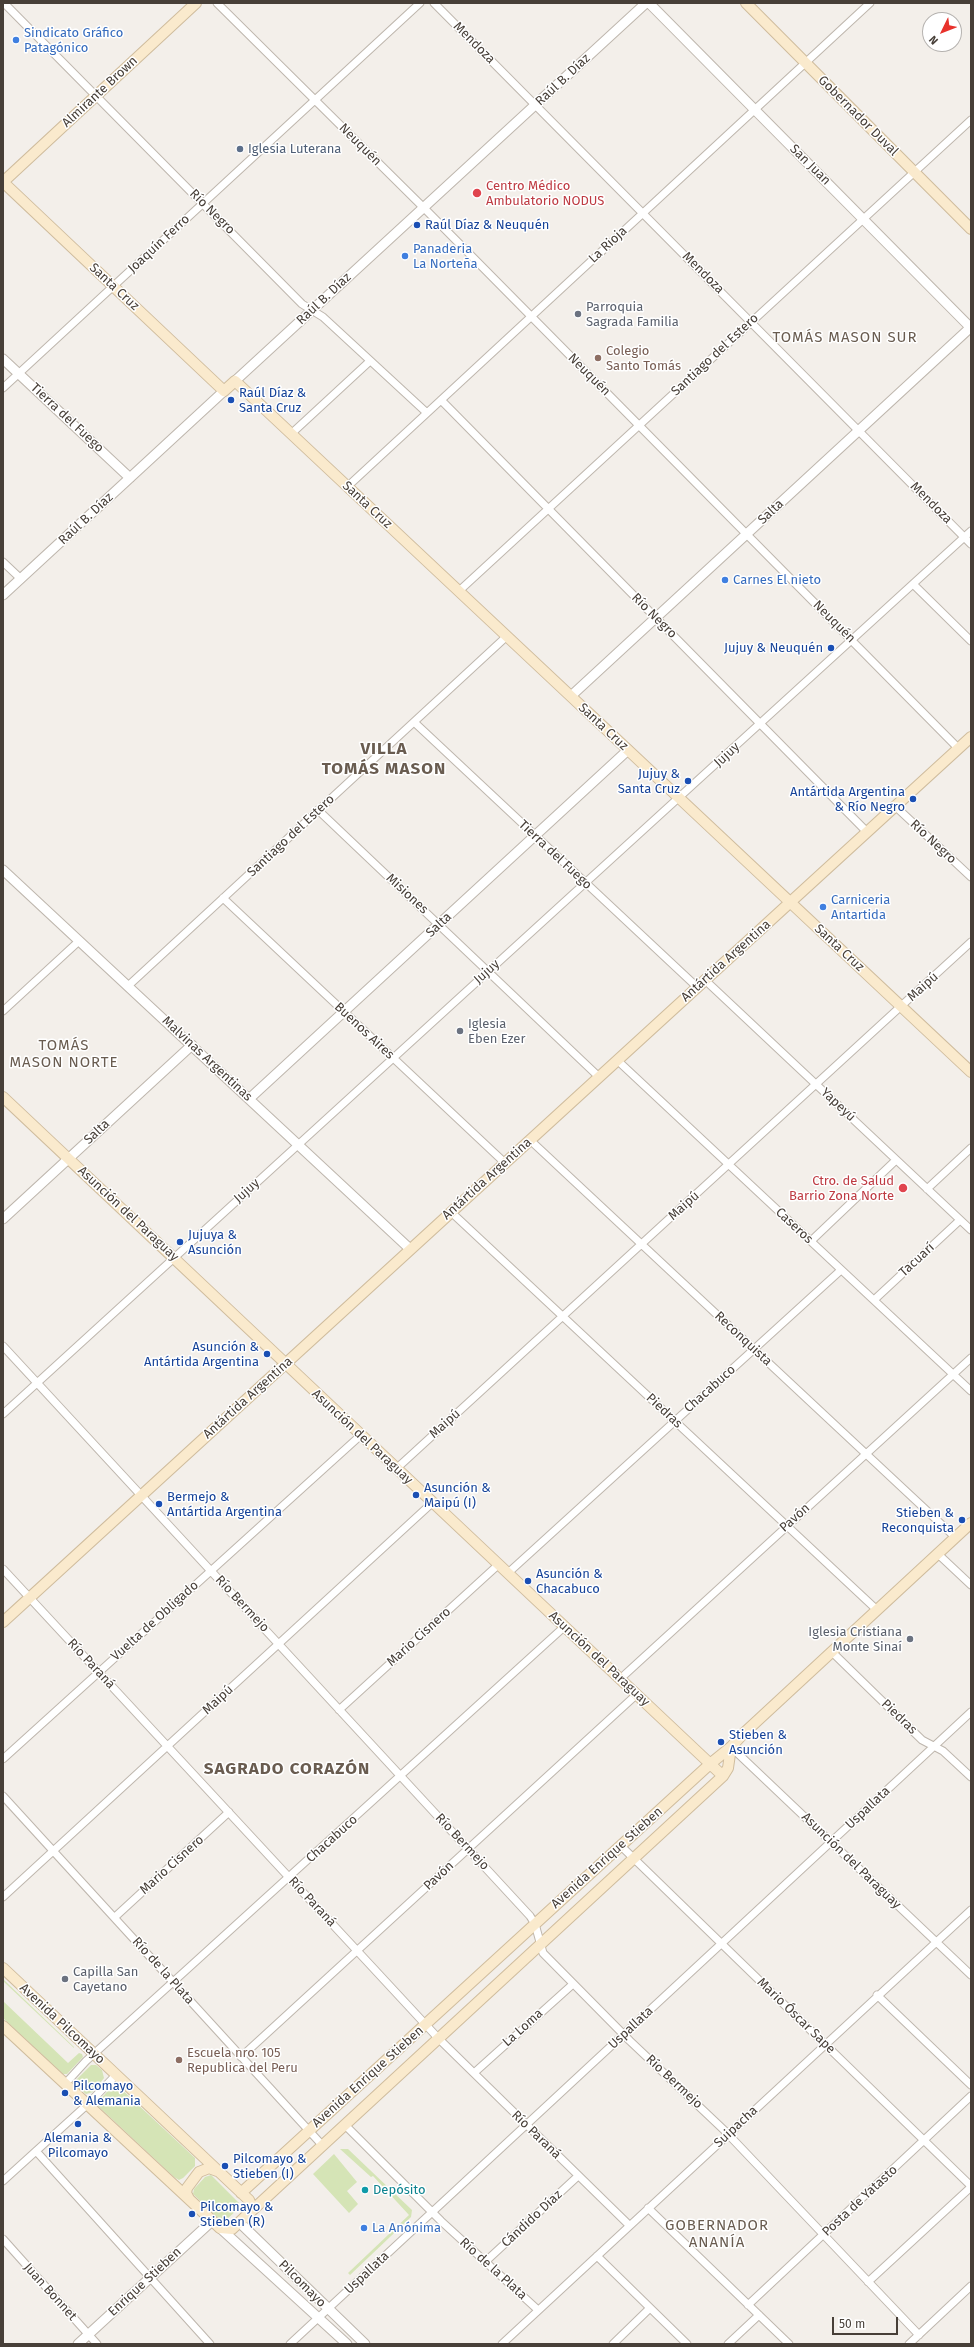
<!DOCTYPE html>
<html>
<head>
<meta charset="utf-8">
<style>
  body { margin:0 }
  #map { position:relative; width:974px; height:2347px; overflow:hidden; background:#f3efea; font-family:"Fira Sans",sans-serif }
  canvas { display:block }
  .frame { position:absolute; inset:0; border:4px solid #473f38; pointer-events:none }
  .north { position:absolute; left:922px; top:12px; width:40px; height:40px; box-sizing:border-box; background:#fff; border:1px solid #b5b2af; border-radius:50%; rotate:227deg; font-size:11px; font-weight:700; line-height:16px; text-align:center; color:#473f38 }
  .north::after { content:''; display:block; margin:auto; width:14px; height:18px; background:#e8322c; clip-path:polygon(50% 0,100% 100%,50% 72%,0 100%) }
  .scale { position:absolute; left:832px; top:2317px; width:66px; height:18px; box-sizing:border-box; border:2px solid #473f38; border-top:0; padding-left:5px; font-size:12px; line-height:14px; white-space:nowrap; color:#473f38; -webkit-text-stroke:3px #fff; paint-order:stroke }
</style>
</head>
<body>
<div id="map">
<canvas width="974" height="2347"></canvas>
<div class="frame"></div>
<div class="north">N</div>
<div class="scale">50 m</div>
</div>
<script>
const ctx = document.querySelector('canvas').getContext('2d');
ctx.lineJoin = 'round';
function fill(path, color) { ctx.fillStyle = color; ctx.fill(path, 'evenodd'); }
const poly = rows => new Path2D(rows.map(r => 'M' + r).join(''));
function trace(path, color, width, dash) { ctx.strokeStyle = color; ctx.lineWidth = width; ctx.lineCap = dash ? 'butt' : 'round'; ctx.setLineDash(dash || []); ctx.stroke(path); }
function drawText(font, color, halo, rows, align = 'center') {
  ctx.font = font + ' "Fira Sans",sans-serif'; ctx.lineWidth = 3; ctx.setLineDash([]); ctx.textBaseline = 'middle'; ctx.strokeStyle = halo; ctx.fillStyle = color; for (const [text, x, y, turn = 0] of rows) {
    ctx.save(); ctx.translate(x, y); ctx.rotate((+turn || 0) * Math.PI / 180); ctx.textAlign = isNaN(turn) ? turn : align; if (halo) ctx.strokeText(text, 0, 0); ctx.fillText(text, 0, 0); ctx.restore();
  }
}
fill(poly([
  [3,1979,74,2047,74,2048,3,1981],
  [3,2001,68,2063,79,2053,82,2054,83,2057,67,2074,63,2074,3,2018],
  [91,2065,96,2065,102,2070,104,2078,93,2092,86,2094,77,2087,76,2080],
  [117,2085,195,2158,195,2166,183,2178,179,2180,174,2177,98,2106,98,2102,112,2086],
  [340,2149,348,2149,412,2210,411,2217,350,2275,348,2273,409,2215,373,2176,371,2177],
  [334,2154,357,2182,347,2191,358,2204,349,2213,313,2174],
  [211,2175,239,2203,239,2208,225,2221,219,2219,193,2194,194,2189,205,2177]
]), '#d5e4b6');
const minor = poly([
  [4,3,302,304,323,317,427,413],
  [217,3,428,212,959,749],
  [434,3,971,544],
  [3,388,420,3],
  [441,400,867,832],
  [291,434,370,361],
  [347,487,870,3],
  [3,562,21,579],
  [913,584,971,641],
  [459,591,971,120],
  [414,722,697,987],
  [895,806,971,877],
  [318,810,599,1077],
  [223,898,505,1163],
  [705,980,971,1230],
  [128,986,507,636],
  [3,1011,79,941],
  [617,1060,971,1391],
  [530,1140,955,1537],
  [927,1189,971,1148],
  [451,1212,877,1610],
  [811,1241,896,1160],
  [874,1300,960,1220],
  [3,1346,530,1916,535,1924,543,1953,630,2041,725,2131,919,2335],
  [3,1414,971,531],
  [396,1469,971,942],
  [938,1554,971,1585],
  [3,1569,439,2039,629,2225],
  [508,1573,841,1270],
  [832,1652,922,1740,943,1751,971,1777],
  [620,1679,971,1358],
  [339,1710,498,1565],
  [731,1747,971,1975],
  [3,1759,361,1435],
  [3,1796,323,2146],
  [621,1846,971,2186],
  [3,1897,432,1503],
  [115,1917,229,1812],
  [877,1995,971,2085],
  [241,2057,636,1695],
  [474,2073,573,1984],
  [65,2084,86,2061,564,1627],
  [345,2125,441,2221,538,2310],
  [36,2151,210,2344],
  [3,2181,89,2103,116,2075],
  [648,2208,789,2344],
  [3,2239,97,2344],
  [597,2256,687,2344],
  [485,2262,578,2176],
  [868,2282,971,2187],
  [748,2305,971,2096],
  [290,2344,971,1712],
  [502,2344,971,1910],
  [613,2344,650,2308],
  [728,2344,759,2315],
  [909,2344,971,2286]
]);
const tertiary = poly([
  [649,3,971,328],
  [3,359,130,478],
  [235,381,646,3],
  [3,595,224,391],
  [571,696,971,327],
  [3,870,410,1249],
  [249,1099,628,750],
  [3,1219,192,1045],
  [240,2223,365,2344],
  [220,2228,347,2344],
  [78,2344,212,2221]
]);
const secondary = poly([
  [746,3,971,229],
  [3,182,224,391,235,381,971,1072],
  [3,182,196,3],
  [3,1097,723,1776],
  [3,1622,971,737],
  [3,1968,249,2200,252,2207,249,2214],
  [3,2026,220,2228,232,2229,723,1776,728,1768,731,1747],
  [241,2193,710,1764,731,1747,743,1734,971,1523],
  [189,2199,186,2193,187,2188,199,2172,209,2168,217,2171]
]);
trace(minor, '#beb6ad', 9);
trace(tertiary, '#beb6ad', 11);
trace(secondary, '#cfbc9d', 12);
trace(minor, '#fff', 7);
trace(tertiary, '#fff', 9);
trace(secondary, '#faeacd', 10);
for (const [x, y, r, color] of [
  [16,40,4,"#3f7fe0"],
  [240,149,4,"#5c6f8a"],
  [477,193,5,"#e0444e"],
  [417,225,4,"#1a4fb4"],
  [405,256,4,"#3f7fe0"],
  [578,314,4,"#6b7280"],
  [598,358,4,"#8d6e63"],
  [231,400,4,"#1a4fb4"],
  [725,580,4,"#3f7fe0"],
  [831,648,4,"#1a4fb4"],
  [688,781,4,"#1a4fb4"],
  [913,799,4,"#1a4fb4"],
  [823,907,4,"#3f7fe0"],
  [460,1031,4,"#6b7280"],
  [903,1188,5,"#e0444e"],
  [180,1242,4,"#1a4fb4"],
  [267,1354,4,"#1a4fb4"],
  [416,1495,4,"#1a4fb4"],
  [159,1504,4,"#1a4fb4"],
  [962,1520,4,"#1a4fb4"],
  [528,1581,4,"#1a4fb4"],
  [910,1639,4,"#6b7280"],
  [721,1742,4,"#1a4fb4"],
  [65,1979,4,"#6b7280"],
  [179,2060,4,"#8d6e63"],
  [65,2093,4,"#1a4fb4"],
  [78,2124,4,"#1a4fb4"],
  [225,2166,4,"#1a4fb4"],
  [365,2190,4,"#0f9aa8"],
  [192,2214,4,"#1a4fb4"],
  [364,2228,4,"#3f7fe0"]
]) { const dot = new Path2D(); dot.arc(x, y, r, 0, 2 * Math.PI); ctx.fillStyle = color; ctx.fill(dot); trace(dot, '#fff', 1.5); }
drawText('13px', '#366cbe', '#fff', [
  ["Sindicato Gráfico",24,33],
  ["Patagónico",24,48],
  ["Panaderia",413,249],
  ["La Norteña",413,264],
  ["Carnes El nieto",733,580],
  ["Carniceria",831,900],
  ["Antartida",831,915],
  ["La Anónima",372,2228]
], 'left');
drawText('13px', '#473f38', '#fff', [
  ["Mendoza",474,43,45],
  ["Raúl B. Díaz",563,80,-43],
  ["Almirante Brown",100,92,-43],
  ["Gobernador Duval",858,116,45],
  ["Neuquén",360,145,45],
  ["San Juan",810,165,45],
  ["Río Negro",212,212,45],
  ["Joaquín Ferro",159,244,-43],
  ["La Rioja",608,245,-43],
  ["Mendoza",703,273,45],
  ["Santa Cruz",114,287,43],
  ["Raúl B. Díaz",324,299,-43],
  ["Santiago del Estero",715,355,-43],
  ["Neuquén",589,375,45],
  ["Tierra del Fuego",67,418,43],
  ["Mendoza",931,503,45],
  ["Santa Cruz",367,505,43],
  ["Salta",771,512,-43],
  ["Raúl B. Díaz",86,519,-43],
  ["Río Negro",654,616,45],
  ["Neuquén",834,622,45],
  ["Santa Cruz",603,727,43],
  ["Jujuy",727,755,-43],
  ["Santiago del Estero",291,836,-43],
  ["Río Negro",933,842,43],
  ["Tierra del Fuego",555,855,43],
  ["Misiones",407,894,43],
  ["Salta",439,925,-43],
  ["Santa Cruz",839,948,43],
  ["Antártida Argentina",726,961,-42],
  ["Jujuy",487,972,-42],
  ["Maipú",923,987,-42],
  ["Buenos Aires",364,1031,43],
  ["Malvinas Argentinas",207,1059,43],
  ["Yapeyú",838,1105,43],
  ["Salta",97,1132,-43],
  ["Antártida Argentina",487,1179,-42],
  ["Jujuy",247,1191,-42],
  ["Maipú",684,1206,-42],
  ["Asunción del Paraguay",128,1214,43],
  ["Caseros",794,1226,43],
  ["Tacuarí",917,1260,-43],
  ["Reconquista",743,1339,43],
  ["Chacabuco",710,1389,-42],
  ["Antártida Argentina",248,1398,-42],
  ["Piedras",664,1411,43],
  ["Maipú",445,1424,-42],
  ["Asunción del Paraguay",362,1437,43],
  ["Pavón",795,1518,-42],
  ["Río Bermejo",242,1604,47],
  ["Vuelta de Obligado",155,1621,-42],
  ["Mario Cisnero",419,1637,-42],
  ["Asunción del Paraguay",599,1659,43],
  ["Río Paraná",91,1664,47],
  ["Maipú",218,1700,-43],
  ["Piedras",899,1717,44],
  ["Uspallata",868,1808,-43],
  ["Chacabuco",332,1839,-42],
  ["Río Bermejo",462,1842,47],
  ["Avenida Enrique Stieben",607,1858,-42],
  ["Asunción del Paraguay",851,1861,44],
  ["Mario Cisnero",172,1865,-42],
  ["Pavón",439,1876,-43],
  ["Río Paraná",312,1902,47],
  ["Río de la Plata",163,1971,48],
  ["Mario Óscar Sape",796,2016,44],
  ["Avenida Pilcomayo",62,2024,43],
  ["La Loma",523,2028,-42],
  ["Uspallata",631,2028,-43],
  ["Avenida Enrique Stieben",368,2077,-42],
  ["Río Bermejo",674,2082,43],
  ["Suipacha",736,2127,-43],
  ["Río Paraná",536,2135,44],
  ["Posta de Yatasto",860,2201,-43],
  ["Cándido Díaz",532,2219,-43],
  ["Río de la Plata",493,2269,42],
  ["Uspallata",367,2273,-43],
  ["Enrique Stieben",145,2282,-43],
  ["Pilcomayo",302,2284,45],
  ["Juan Bonnet",50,2292,48]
]);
drawText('13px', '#4e5e75', '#fff', [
  ["Iglesia Luterana",248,149]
], 'left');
drawText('13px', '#be3a42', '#fff', [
  ["Centro Médico",486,186],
  ["Ambulatorio NODUS",486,201],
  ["Ctro. de Salud",894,1181,"right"],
  ["Barrio Zona Norte",894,1196,"right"]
], 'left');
drawText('13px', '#164399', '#fff', [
  ["Raúl Díaz & Neuquén",425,225],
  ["Raúl Díaz &",239,393],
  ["Santa Cruz",239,408],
  ["Jujuy & Neuquén",823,648,"right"],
  ["Jujuy &",680,774,"right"],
  ["Santa Cruz",680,789,"right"],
  ["Antártida Argentina",905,792,"right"],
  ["& Río Negro",905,807,"right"],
  ["Jujuya &",188,1235],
  ["Asunción",188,1250],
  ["Asunción &",259,1347,"right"],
  ["Antártida Argentina",259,1362,"right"],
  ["Asunción &",424,1488],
  ["Maipú (I)",424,1503],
  ["Bermejo &",167,1497],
  ["Antártida Argentina",167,1512],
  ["Stieben &",954,1513,"right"],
  ["Reconquista",954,1528,"right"],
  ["Asunción &",536,1574],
  ["Chacabuco",536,1589],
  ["Stieben &",729,1735],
  ["Asunción",729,1750],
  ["Pilcomayo",73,2086],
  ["& Alemania",73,2101],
  ["Alemania &",78,2138,"center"],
  ["Pilcomayo",78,2153,"center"],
  ["Pilcomayo &",233,2159],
  ["Stieben (I)",233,2174],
  ["Pilcomayo &",200,2207],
  ["Stieben (R)",200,2222]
], 'left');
drawText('13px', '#5b616d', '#fff', [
  ["Parroquia",586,307],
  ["Sagrada Familia",586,322],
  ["Iglesia",468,1024],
  ["Eben Ezer",468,1039],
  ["Iglesia Cristiana",902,1632,"right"],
  ["Monte Sinaí",902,1647,"right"],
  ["Capilla San",73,1972],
  ["Cayetano",73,1987]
], 'left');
drawText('13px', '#785e54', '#fff', [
  ["Colegio",606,351],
  ["Santo Tomás",606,366],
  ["Escuela nro. 105",187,2053],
  ["Republica del Peru",187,2068]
], 'left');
drawText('13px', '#0d838f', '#fff', [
  ["Depósito",373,2190]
], 'left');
ctx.letterSpacing = '1px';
drawText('15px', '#695c50', '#fff', [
  ["TOMÁS MASON SUR",845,338],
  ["TOMÁS",64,1046],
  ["MASON NORTE",64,1063],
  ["GOBERNADOR",717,2226],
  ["ANANÍA",717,2243]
]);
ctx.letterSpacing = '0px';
ctx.letterSpacing = '1px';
drawText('bold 17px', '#695c50', '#fff', [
  ["VILLA",384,749],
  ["TOMÁS MASON",384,769],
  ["SAGRADO CORAZÓN",287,1769]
]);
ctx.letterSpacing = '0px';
</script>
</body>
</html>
